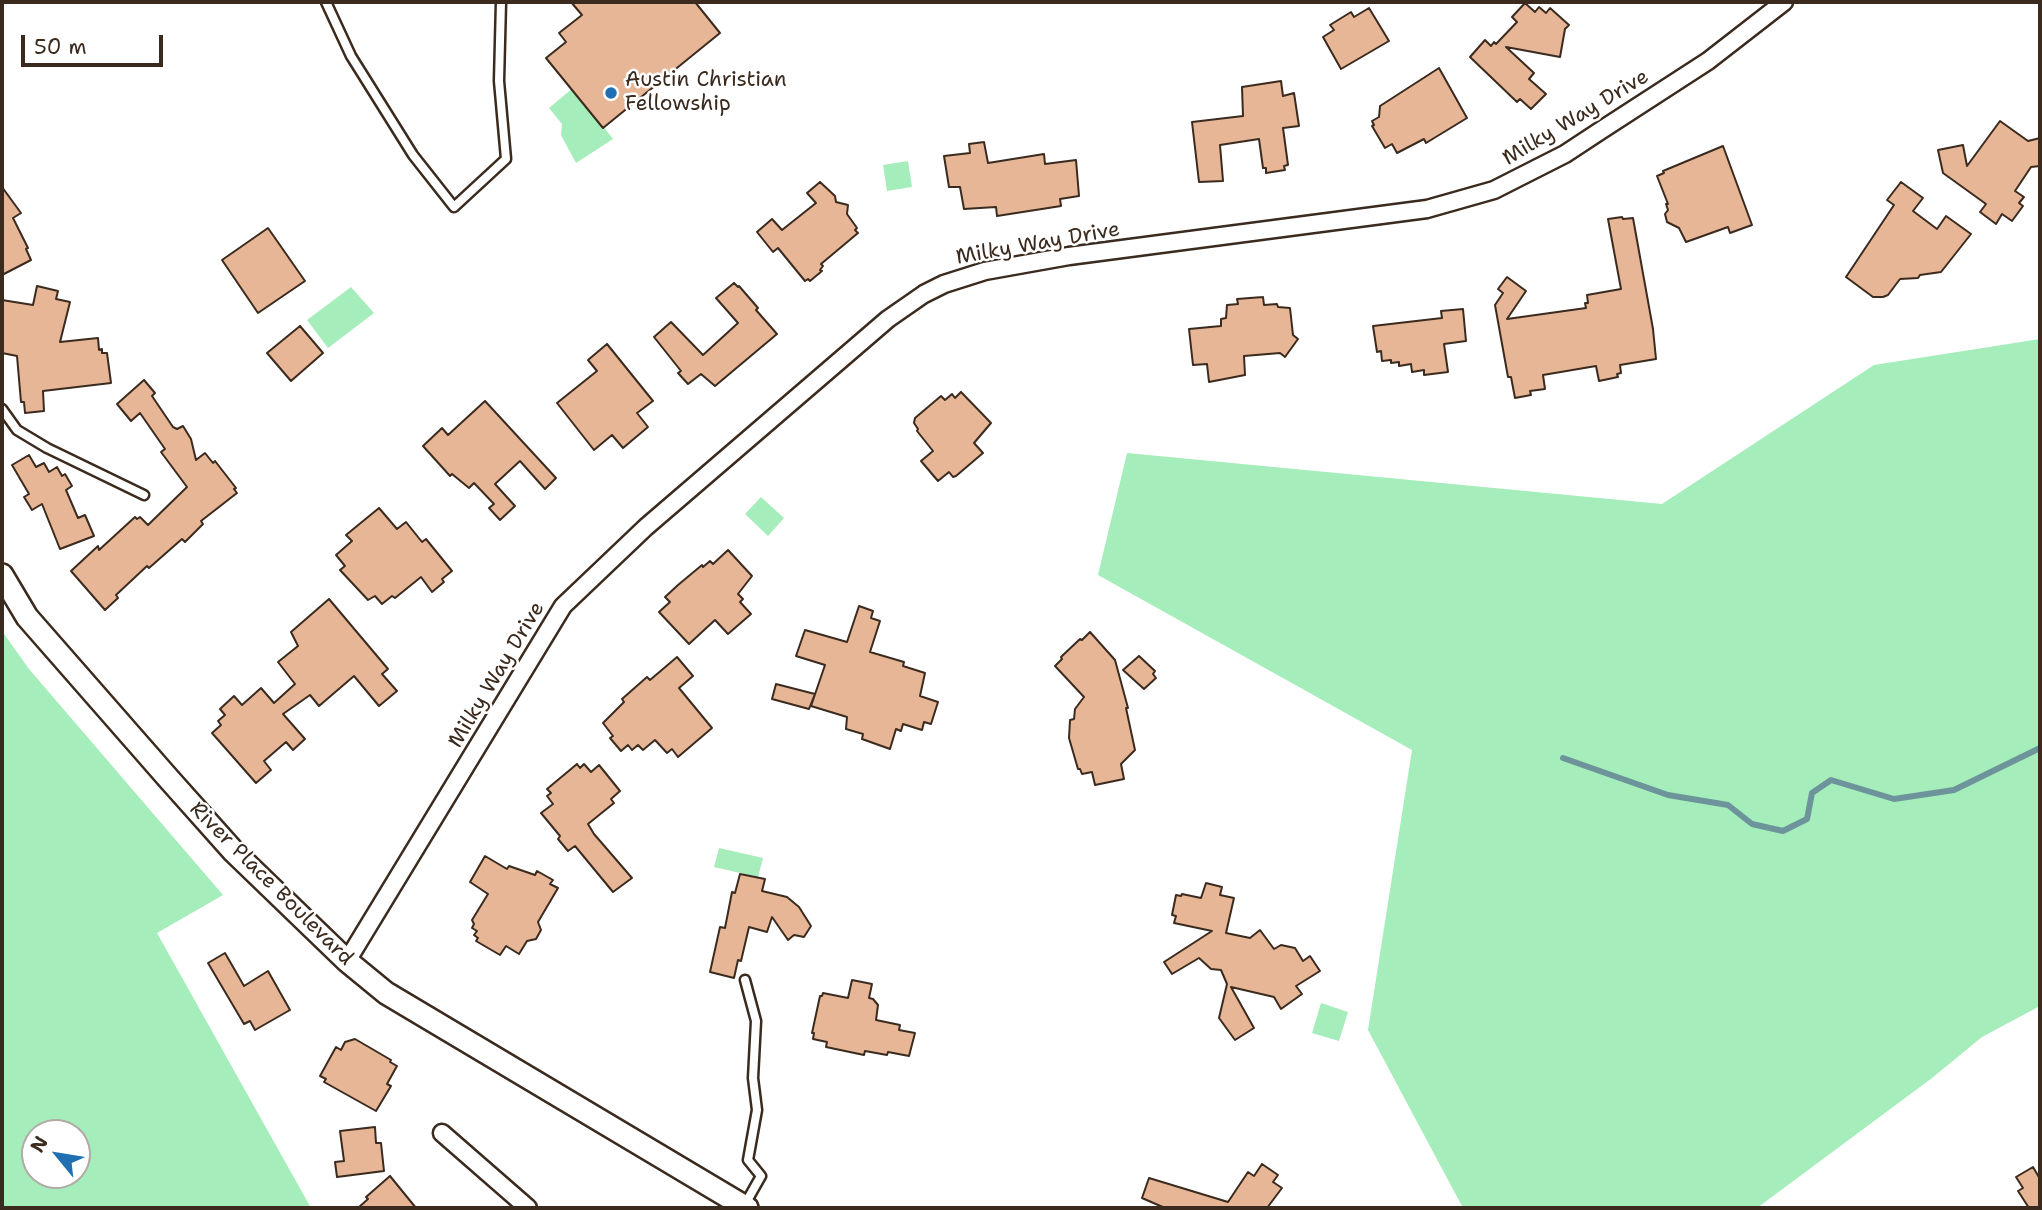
<!DOCTYPE html>
<html>
<head>
<meta charset="utf-8">
<style>
  body { margin:0 }
  #map { position:relative; width:2042px; height:1210px; overflow:hidden; background:#fff; font-family:"Shantell Sans",sans-serif }
  canvas { display:block }
  .frame { position:absolute; inset:0; border:4px solid #3b2a1e; pointer-events:none }
  .north { position:absolute; left:21px; top:1119px; width:70px; height:70px; box-sizing:border-box; background:#fff; border:2px solid #b1aaa5; border-radius:50%; rotate:300deg; font-size:19px; font-weight:700; line-height:28px; text-align:center; color:#3b2a1e }
  .north::after { content:''; display:block; margin:auto; width:24px; height:32px; background:#1f6fb2; clip-path:polygon(50% 0,100% 100%,50% 72%,0 100%) }
  .scale { position:absolute; left:21px; top:35px; width:142px; height:32px; box-sizing:border-box; border:4px solid #3b2a1e; border-top:0; padding-left:9px; font-size:21px; line-height:24px; white-space:nowrap; color:#3b2a1e; -webkit-text-stroke:5px #fff; paint-order:stroke }
</style>
</head>
<body>
<div id="map">
<canvas width="2042" height="1210"></canvas>
<div class="frame"></div>
<div class="north">N</div>
<div class="scale">50 m</div>
</div>
<script>
const ctx = document.querySelector('canvas').getContext('2d');
ctx.lineJoin = 'round';
function fill(path, color) { ctx.fillStyle = color; ctx.fill(path, 'evenodd'); }
const poly = rows => new Path2D(rows.map(r => 'M' + r).join(''));
function trace(path, color, width, dash) { ctx.strokeStyle = color; ctx.lineWidth = width; ctx.lineCap = dash ? 'butt' : 'round'; ctx.setLineDash(dash || []); ctx.stroke(path); }
function drawText(font, color, halo, rows, align = 'center') {
  ctx.font = font + ' "Shantell Sans",sans-serif'; ctx.lineWidth = 5; ctx.setLineDash([]); ctx.textBaseline = 'middle'; ctx.strokeStyle = halo; ctx.fillStyle = color; for (const [text, x, y, turn = 0] of rows) {
    ctx.save(); ctx.translate(x, y); ctx.rotate((+turn || 0) * Math.PI / 180); ctx.textAlign = isNaN(turn) ? turn : align; if (halo) ctx.strokeText(text, 0, 0); ctx.fillText(text, 0, 0); ctx.restore();
  }
}
fill(poly([
  [573,88,613,139,576,163,561,135,562,124,549,108],
  [908,161,912,187,887,191,883,165],
  [351,287,374,313,328,348,307,320],
  [2040,339,2040,1006,1982,1037,1932,1078,1757,1208,1463,1208,1368,1030,1412,750,1098,575,1127,453,1662,504,1874,365],
  [761,497,784,518,768,536,745,514],
  [2,631,29,669,223,895,157,933,311,1208,2,1208],
  [77,1133,77,1175,35,1175,35,1133],
  [719,848,763,858,758,877,714,867],
  [1321,1003,1348,1012,1339,1041,1312,1033]
]), '#a5edba');
trace(poly([
  [1563,758,1668,795,1728,805,1752,824,1783,831,1807,819,1812,793,1831,780,1894,799,1954,790,2040,748]
]), '#6d949b', 6);
const building = poly([
  [571,2,695,2,720,33,603,128,546,58,566,42,559,33,582,15,571,2],
  [1525,3,1535,12,1539,7,1546,13,1550,8,1569,25,1565,29,1560,57,1506,47,1534,73,1529,79,1546,94,1531,109,1520,99,1517,102,1470,57,1485,40,1491,46,1494,42,1496,44,1517,22,1512,17,1525,3],
  [1369,8,1389,41,1341,69,1323,37,1334,30,1330,25,1351,12,1354,17,1369,8],
  [1439,68,1467,118,1426,143,1424,139,1397,153,1392,144,1385,148,1372,126,1374,125,1372,121,1379,117,1380,106,1439,68],
  [1281,81,1283,96,1294,93,1299,126,1283,128,1288,165,1284,166,1285,170,1266,173,1266,168,1263,168,1259,139,1220,145,1223,181,1199,182,1192,122,1243,116,1242,87,1281,81],
  [2000,121,2028,141,2040,138,2040,166,2031,167,2015,191,2024,197,2019,203,2023,206,2012,221,2002,214,1996,224,1980,212,1986,204,1943,173,1938,150,1963,145,1967,166,2000,121],
  [984,142,988,163,1044,154,1045,164,1076,160,1079,196,1060,199,1061,206,997,216,996,207,964,209,960,187,949,187,944,156,970,153,969,144,984,142],
  [1723,146,1752,225,1730,233,1728,227,1686,242,1679,228,1667,222,1665,214,1668,210,1666,204,1668,204,1657,176,1664,173,1663,171,1723,146],
  [820,182,835,196,836,202,848,205,847,214,857,228,855,230,858,233,821,264,823,266,820,270,822,271,810,281,808,279,805,281,778,248,773,252,757,232,772,219,782,230,816,203,807,193,820,182],
  [1901,182,1923,198,1913,211,1937,229,1946,216,1971,234,1941,272,1920,275,1918,278,1900,279,1888,295,1883,297,1873,297,1846,277,1894,205,1887,200,1901,182],
  [2,187,21,213,13,218,28,248,26,249,31,260,2,275,2,187],
  [1622,217,1623,219,1633,218,1653,329,1656,359,1620,365,1621,373,1617,374,1618,377,1599,381,1596,366,1543,375,1545,389,1530,391,1531,395,1515,398,1511,377,1508,377,1495,305,1503,293,1498,289,1507,277,1526,291,1507,319,1586,308,1585,303,1588,303,1587,295,1621,289,1608,219,1622,217],
  [268,228,305,281,258,313,222,260,268,228],
  [734,283,738,287,739,286,758,308,756,310,777,334,715,386,701,374,688,384,678,373,681,371,654,337,671,322,703,355,738,323,716,298,734,283],
  [37,286,58,291,56,299,70,302,60,342,98,338,99,350,102,349,102,353,107,353,111,383,43,391,44,411,25,413,24,402,21,402,17,356,2,353,2,300,33,305,37,286],
  [1263,297,1264,305,1277,304,1278,307,1290,308,1293,335,1298,339,1285,357,1280,353,1244,356,1245,375,1209,382,1207,364,1193,365,1189,329,1221,326,1221,319,1226,318,1227,305,1238,304,1237,299,1263,297],
  [1463,309,1466,341,1444,344,1448,372,1424,375,1424,370,1412,372,1411,364,1399,366,1399,362,1391,363,1391,360,1382,361,1381,351,1377,352,1373,326,1442,318,1441,311,1463,309],
  [300,326,323,353,291,381,267,353,300,326],
  [607,344,653,401,637,413,648,427,623,448,612,435,594,450,557,403,597,371,588,360,607,344],
  [144,380,155,393,152,396,173,427,177,429,183,426,191,439,196,460,205,453,213,463,215,461,236,488,234,489,237,493,201,521,203,524,185,542,182,539,149,568,147,566,116,595,118,598,105,610,71,571,98,546,99,550,135,517,137,519,140,517,148,525,187,487,161,452,165,449,140,413,131,421,117,404,144,380],
  [961,392,991,423,974,443,983,453,956,476,953,477,949,472,938,481,921,461,933,451,917,431,918,429,914,423,915,418,941,396,945,400,952,394,955,398,961,392],
  [485,401,556,478,545,489,520,461,495,484,515,506,500,520,489,508,494,504,474,483,469,488,452,474,450,476,423,446,442,428,448,435,485,401],
  [29,455,36,467,44,463,49,472,57,467,62,476,65,474,72,486,66,490,78,518,85,515,94,536,60,549,42,504,32,510,24,497,29,494,12,465,29,455],
  [379,508,397,529,406,522,422,542,426,539,452,571,442,579,444,582,432,592,421,577,395,598,392,596,382,604,375,596,368,600,340,570,345,566,336,555,352,541,346,535,379,508],
  [728,550,752,576,738,594,743,599,740,602,751,614,728,634,715,620,689,644,659,612,670,602,665,597,678,585,702,565,703,567,710,561,713,564,728,550],
  [329,599,388,669,382,674,397,691,379,706,354,676,319,706,310,695,283,714,305,739,293,750,286,742,264,761,271,770,256,783,212,733,221,725,218,721,225,715,220,709,234,696,242,705,261,688,274,703,295,684,278,662,298,646,291,632,329,599],
  [859,606,873,611,871,618,880,621,870,652,904,662,903,666,925,673,920,696,938,702,931,724,924,722,922,730,903,724,901,731,896,729,890,749,862,739,863,734,846,729,847,717,811,706,825,665,796,656,805,630,847,642,859,606],
  [1090,632,1115,660,1128,708,1126,708,1135,750,1121,764,1124,779,1095,785,1092,772,1082,774,1080,769,1078,769,1069,738,1070,720,1074,719,1075,709,1084,697,1055,666,1062,659,1061,657,1080,639,1082,640,1090,632],
  [1139,656,1155,671,1153,674,1156,678,1144,689,1123,670,1139,656],
  [677,657,693,676,679,688,712,728,678,757,672,749,667,753,655,740,643,750,638,745,632,750,628,745,621,751,610,738,613,736,603,723,624,702,622,699,647,677,650,680,677,657],
  [776,684,815,694,809,709,772,699,776,684],
  [577,764,580,768,584,764,591,772,599,765,620,791,611,799,614,803,588,824,594,834,632,878,613,892,575,846,568,851,558,839,560,836,541,813,553,804,547,796,551,793,547,789,577,764],
  [485,856,507,869,509,866,535,875,537,871,553,880,550,884,558,888,538,922,541,930,536,939,527,941,519,954,506,946,500,955,476,941,478,938,474,935,477,931,472,928,474,924,472,920,488,894,470,882,485,856],
  [740,874,765,879,762,891,787,897,799,907,811,926,804,937,794,935,788,940,772,917,767,932,749,927,741,961,738,960,734,978,710,972,720,927,725,928,732,892,735,893,740,874],
  [1206,883,1222,887,1220,895,1234,898,1226,933,1250,938,1260,930,1274,949,1281,945,1295,948,1303,961,1310,956,1320,971,1296,986,1302,994,1281,1009,1274,997,1231,987,1254,1028,1235,1040,1219,1018,1227,984,1221,970,1211,969,1199,958,1172,974,1164,962,1212,931,1174,923,1176,916,1172,915,1176,895,1181,896,1182,894,1201,898,1206,883],
  [225,953,244,986,268,971,290,1010,255,1030,250,1021,244,1024,208,963,225,953],
  [852,980,872,984,869,998,873,999,878,1005,876,1020,900,1025,899,1030,915,1033,909,1056,888,1052,887,1055,865,1051,864,1055,826,1047,827,1042,813,1039,814,1033,812,1033,820,996,822,996,823,993,848,998,852,980],
  [355,1039,391,1060,390,1062,397,1066,387,1084,391,1086,376,1111,324,1082,326,1079,320,1076,336,1047,341,1050,345,1042,355,1039],
  [375,1127,376,1143,381,1143,384,1171,337,1177,335,1162,344,1161,340,1131,375,1127],
  [1262,1164,1278,1175,1273,1182,1282,1188,1267,1208,1165,1208,1142,1198,1149,1178,1228,1202,1248,1172,1254,1176,1262,1164],
  [2033,1167,2040,1179,2040,1208,2029,1208,2018,1191,2023,1188,2016,1177,2033,1167],
  [390,1176,416,1208,358,1208,368,1199,366,1197,390,1176]
]);
fill(building, '#e6b696');
trace(building, '#3b2a1e', 2);
const service = poly([
  [326,2,351,56,413,155,454,207,506,159,499,81,501,2],
  [2,409,17,430,47,448,144,495],
  [744,1206,761,1176,748,1160,757,1110,753,1078,756,1021,745,980]
]);
const minor = poly([
  [347,961,563,606,646,527,888,319,924,294,944,284,985,271,1069,256,1427,209,1494,190,1565,154,1603,129,1708,61,1784,2],
  [442,1133,528,1208]
]);
const tertiary = poly([
  [2,575,27,617,168,778,234,852,347,961,386,993,747,1208]
]);
trace(service, '#3b2a1e', 13);
trace(minor, '#3b2a1e', 21);
trace(tertiary, '#3b2a1e', 26);
trace(service, '#fff', 8);
trace(minor, '#fff', 16);
trace(tertiary, '#fff', 21);
for (const [x, y, r, color] of [
  [611,93,7,"#1f6fb2"]
]) { const dot = new Path2D(); dot.arc(x, y, r, 0, 2 * Math.PI); ctx.fillStyle = color; ctx.fill(dot); trace(dot, '#fff', 2.5); }
drawText('21px', '#3b2a1e', '#fff', [
  ["Austin Christian",625,81],
  ["Fellowship",625,105]
], 'left');
drawText('21px', '#3b2a1e', '#fff', [
  ["Milky Way Drive",1576,118,-31],
  ["Milky Way Drive",1038,244,-10],
  ["Milky Way Drive",497,675,-59],
  ["River Place Boulevard",271,884,45]
]);
</script>
</body>
</html>
